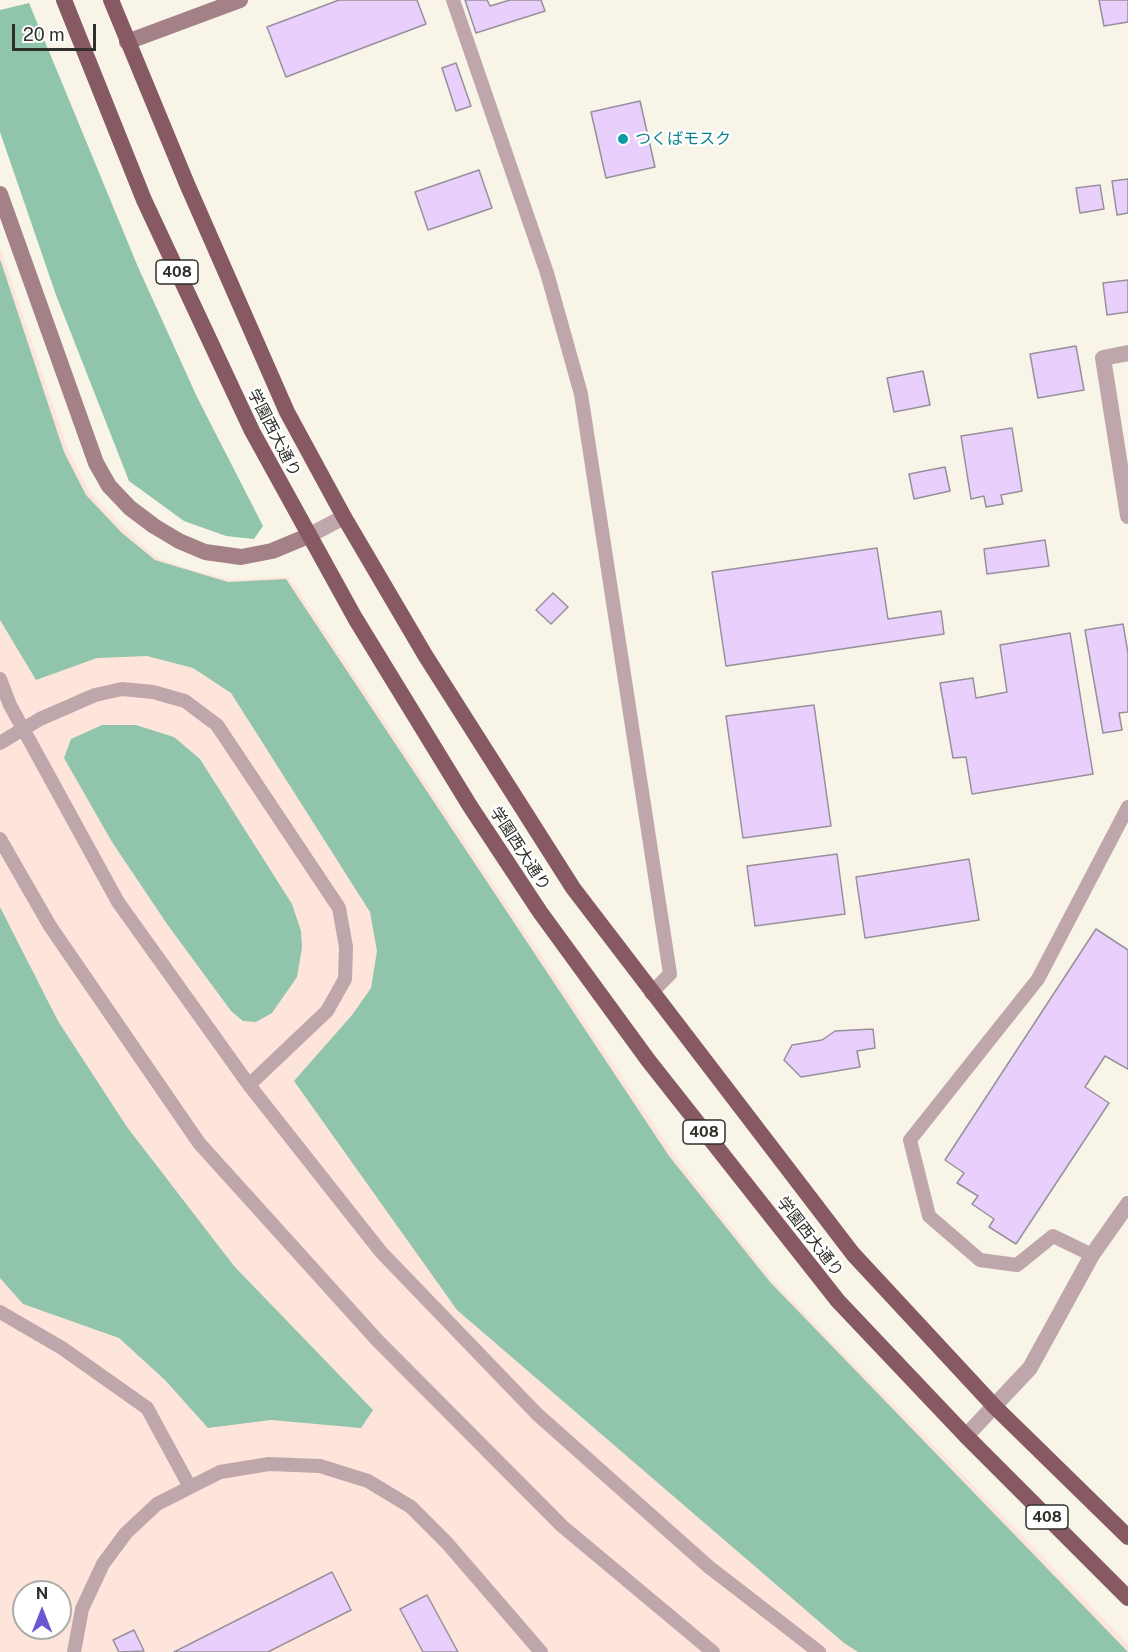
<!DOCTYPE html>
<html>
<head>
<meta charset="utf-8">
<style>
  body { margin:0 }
  #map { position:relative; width:1128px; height:1652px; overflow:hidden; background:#f8f5e8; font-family:"Public Sans",sans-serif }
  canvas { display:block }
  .north { position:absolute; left:12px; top:1580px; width:60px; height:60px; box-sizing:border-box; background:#fff; border:2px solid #acacaa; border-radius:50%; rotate:0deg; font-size:16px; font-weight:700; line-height:24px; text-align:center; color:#302f2a }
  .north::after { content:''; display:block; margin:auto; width:21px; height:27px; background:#6b57d1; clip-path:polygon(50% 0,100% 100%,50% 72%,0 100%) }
  .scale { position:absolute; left:12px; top:24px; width:84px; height:27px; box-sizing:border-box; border:3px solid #302f2a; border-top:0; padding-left:8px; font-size:18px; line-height:21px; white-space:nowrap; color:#302f2a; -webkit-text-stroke:4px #fff; paint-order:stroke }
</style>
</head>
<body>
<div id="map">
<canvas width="1128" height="1652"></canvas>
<div class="north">N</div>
<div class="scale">20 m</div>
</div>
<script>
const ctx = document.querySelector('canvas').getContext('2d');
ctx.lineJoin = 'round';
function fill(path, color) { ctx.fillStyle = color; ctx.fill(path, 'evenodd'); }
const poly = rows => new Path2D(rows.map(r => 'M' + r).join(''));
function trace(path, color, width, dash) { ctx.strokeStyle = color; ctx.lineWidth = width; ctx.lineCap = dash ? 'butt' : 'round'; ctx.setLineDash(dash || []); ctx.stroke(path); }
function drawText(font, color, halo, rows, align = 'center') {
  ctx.font = font + ' "Public Sans","Noto Sans JP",sans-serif'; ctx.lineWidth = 5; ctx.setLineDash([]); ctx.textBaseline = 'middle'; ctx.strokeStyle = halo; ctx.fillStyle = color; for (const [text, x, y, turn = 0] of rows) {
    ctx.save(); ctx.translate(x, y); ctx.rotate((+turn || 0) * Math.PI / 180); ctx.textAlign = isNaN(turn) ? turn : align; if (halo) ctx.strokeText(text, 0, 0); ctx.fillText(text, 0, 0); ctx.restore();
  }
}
fill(poly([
  [0,247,68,450,90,493,125,530,158,558,189,569,231,580,289,577,673,1154,773,1281,1128,1644,1128,1652,0,1652],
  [24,1592,60,1592,60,1628,24,1628]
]), '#fee5dc');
fill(poly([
  [29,3,138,267,197,397,263,526,254,539,226,536,184,521,129,481,56,295,0,132,0,10],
  [0,259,64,452,86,495,122,533,155,560,228,582,286,579,669,1156,770,1282,1128,1652,858,1652,844,1643,457,1310,294,1081,352,1015,371,988,377,951,370,912,231,693,193,668,147,656,97,658,36,680,0,620],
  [102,725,136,725,174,737,200,759,292,904,301,931,302,948,297,977,272,1013,256,1022,243,1021,231,1011,167,924,112,842,64,758,71,739],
  [0,907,58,1021,127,1127,234,1266,373,1410,361,1428,271,1420,208,1428,165,1380,119,1338,23,1304,0,1278]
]), '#90c5ac');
const building = poly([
  [339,0,417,0,426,24,286,77,267,27,339,0],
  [465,0,487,0,490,6,510,0,541,0,545,11,476,33,465,0],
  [1099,0,1128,0,1128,22,1104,26,1099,0],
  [456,63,471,106,456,111,442,68,456,63],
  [640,101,655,167,606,178,591,112,640,101],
  [479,170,492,208,428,230,415,192,479,170],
  [1128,179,1128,213,1117,215,1112,181,1128,179],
  [1100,185,1104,209,1080,213,1076,188,1100,185],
  [1128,280,1128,312,1107,315,1103,283,1128,280],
  [1076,346,1084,390,1038,398,1030,354,1076,346],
  [923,371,930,405,894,412,887,378,923,371],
  [1012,428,1022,491,1001,495,1003,504,986,507,984,496,971,499,961,436,1012,428],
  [945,467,950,491,914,499,909,474,945,467],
  [1045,540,1049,566,987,574,984,549,1045,540],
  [877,548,888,619,941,611,944,634,726,666,712,572,877,548],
  [553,593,568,607,551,624,536,610,553,593],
  [1123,624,1128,653,1128,712,1119,713,1122,730,1103,733,1085,630,1123,624],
  [1070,633,1093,774,972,794,966,757,953,758,940,683,973,678,976,698,1007,692,1000,645,1070,633],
  [814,705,831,826,743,838,726,716,814,705],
  [837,854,845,914,755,926,747,866,837,854],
  [969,859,979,920,865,938,856,877,969,859],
  [1096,929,1128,950,1128,1069,1105,1056,1085,1087,1109,1103,1016,1244,989,1227,994,1219,972,1204,978,1196,957,1183,964,1173,945,1160,1096,929],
  [873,1029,875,1048,857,1051,860,1067,801,1077,784,1060,792,1045,822,1040,835,1031,873,1029],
  [332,1572,351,1610,268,1652,174,1652,332,1572],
  [427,1595,458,1652,423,1652,400,1609,427,1595],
  [134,1630,144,1651,119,1652,113,1640,134,1630]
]);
fill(building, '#e9d0fc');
trace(building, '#96909b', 1.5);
trace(poly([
  [453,0,547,273,581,394,670,974,651,993],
  [0,679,10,705,118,902,249,1085,381,1252,537,1414,709,1567,819,1652],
  [0,743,40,719,95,695,122,689,153,692,185,701,217,725,339,908,346,947,345,979,327,1011,249,1085],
  [0,839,50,926,199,1143,377,1340,562,1526,713,1652],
  [1092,1255,1053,1236,1017,1265,980,1260,929,1216,910,1140,1038,979,1128,807],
  [0,1312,62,1348,147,1408,190,1487],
  [74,1652,82,1609,103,1564,126,1533,157,1504,220,1472,269,1464,320,1466,368,1481,411,1507,447,1543,541,1652]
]), '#bfa6ab', 14);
trace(poly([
  [1128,353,1103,358,1128,516],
  [966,1436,1030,1368,1092,1255,1128,1204]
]), '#bfa6ab', 16);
trace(poly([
  [308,536,344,517]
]), '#bfa6ab', 16);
trace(poly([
  [127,42,240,0],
  [0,194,96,463,109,486,130,508,154,526,179,541,205,552,241,557,272,551,308,536]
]), '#a48187', 16);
trace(poly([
  [64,0,144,200,252,431,355,618,470,806,540,912,648,1060,838,1301,966,1436,1128,1598],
  [111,0,187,184,287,412,344,517,425,655,573,888,853,1254,995,1407,1128,1537]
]), '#875a63', 16);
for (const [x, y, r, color] of [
  [623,139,6,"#0f9aa8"]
]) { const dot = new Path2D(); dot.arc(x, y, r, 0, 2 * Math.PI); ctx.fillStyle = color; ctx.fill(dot); trace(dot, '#fff', 2); }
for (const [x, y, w] of [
  [177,272,42],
  [704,1132,42],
  [1047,1517,42]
]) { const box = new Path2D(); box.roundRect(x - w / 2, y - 12, w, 24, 4.5); ctx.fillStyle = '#fff'; ctx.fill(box); trace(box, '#302f2a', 1.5); }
drawText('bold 15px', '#302f2a', null, [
  ["408",177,272],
  ["408",704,1132],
  ["408",1047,1517]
]);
drawText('16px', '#0d838f', '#fff', [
  ["つくばモスク",635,139]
], 'left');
drawText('16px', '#302f2a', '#fff', [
  ["学園西大通り",274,433,63],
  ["学園西大通り",520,849,57],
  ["学園西大通り",810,1237,52]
]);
</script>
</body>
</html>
